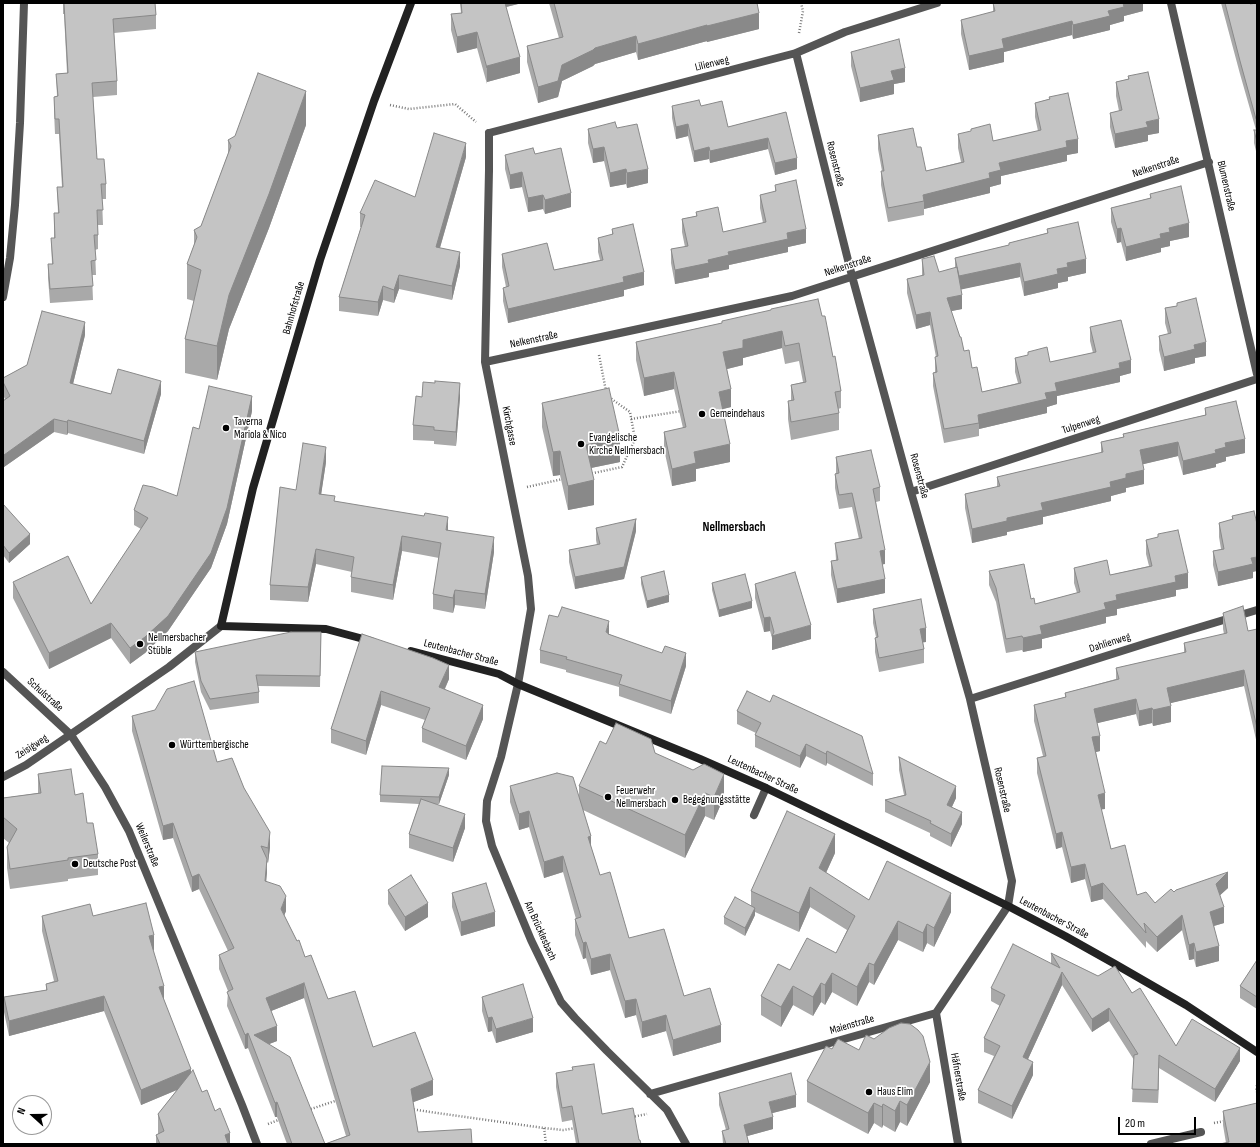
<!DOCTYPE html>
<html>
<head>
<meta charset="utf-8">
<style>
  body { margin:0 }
  #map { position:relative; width:1260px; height:1147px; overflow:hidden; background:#fff; font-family:"Sofia Sans Condensed",sans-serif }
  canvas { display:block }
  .frame { position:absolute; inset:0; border:4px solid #000; pointer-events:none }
  .north { position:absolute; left:12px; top:1095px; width:40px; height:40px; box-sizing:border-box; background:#fff; border:1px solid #999; border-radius:50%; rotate:291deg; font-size:11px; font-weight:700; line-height:16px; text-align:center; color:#000 }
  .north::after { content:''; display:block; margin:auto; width:14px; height:18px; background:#000; clip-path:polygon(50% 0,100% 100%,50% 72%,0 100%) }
  .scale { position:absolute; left:1118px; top:1117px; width:78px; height:18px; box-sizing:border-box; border:2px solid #000; border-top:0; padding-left:5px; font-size:12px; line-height:14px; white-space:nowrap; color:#000; -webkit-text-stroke:3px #fff; paint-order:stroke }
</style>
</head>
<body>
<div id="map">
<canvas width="1260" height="1147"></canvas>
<div class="frame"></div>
<div class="north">N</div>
<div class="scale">20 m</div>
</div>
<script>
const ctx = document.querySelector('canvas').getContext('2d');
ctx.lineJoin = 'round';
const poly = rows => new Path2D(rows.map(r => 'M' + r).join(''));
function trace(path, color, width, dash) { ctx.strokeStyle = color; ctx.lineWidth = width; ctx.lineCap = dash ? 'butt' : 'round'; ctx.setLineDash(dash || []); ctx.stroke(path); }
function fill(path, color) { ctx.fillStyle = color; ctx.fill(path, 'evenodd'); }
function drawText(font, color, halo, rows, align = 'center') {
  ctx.font = font + ' "Sofia Sans Condensed",sans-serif'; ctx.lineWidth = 3.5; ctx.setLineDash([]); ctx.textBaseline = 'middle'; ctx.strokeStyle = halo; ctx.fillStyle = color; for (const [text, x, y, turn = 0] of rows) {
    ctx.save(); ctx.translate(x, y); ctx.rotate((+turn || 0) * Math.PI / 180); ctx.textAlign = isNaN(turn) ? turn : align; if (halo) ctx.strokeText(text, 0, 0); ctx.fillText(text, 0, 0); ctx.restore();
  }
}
trace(poly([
  [799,33,803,11,801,3],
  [390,105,409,109,455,104,476,122],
  [599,355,606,391],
  [631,419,682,411],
  [589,474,622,467,635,439,630,412,609,397],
  [527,487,563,479],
  [1257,1086,1256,1087,1257,1092],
  [411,1109,430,1112,544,1128,563,1130,576,1128],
  [308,1110,338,1100],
  [632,1117,647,1114],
  [1214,1123,1225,1121],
  [268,1124,281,1119],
  [544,1128,546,1144]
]), '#777', 2.5, [1, 2]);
trace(poly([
  [489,133,489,170],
  [754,815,766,788]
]), '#555', 8);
trace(poly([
  [1171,3,1257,374],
  [489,133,796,53,845,32,937,3],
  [489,170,485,362,528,576,531,609,518,684,501,757,487,801,486,821,492,846,531,940,561,1002,575,1018,607,1051,667,1110,686,1144],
  [3,297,10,258,15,205,20,123,24,3],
  [485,362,792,296,1209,162],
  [911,492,1257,379],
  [3,672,71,735,105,787,129,831,242,1105,257,1144],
  [970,699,1147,643,1257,610],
  [3,777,26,765,169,667,221,626],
  [936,1013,958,1144],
  [650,1094,936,1013,1008,906,1012,881,970,699,911,492,852,276,796,53],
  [1151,1144,1201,1132]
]), '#555', 8);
trace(poly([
  [371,641,326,629,221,626,253,488,320,260,374,101,411,3],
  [411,651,499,674,518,684,700,759,766,788,882,844,1008,906,1065,936,1115,964,1186,1005,1257,1052]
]), '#222', 8);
fill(poly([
  [63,3,155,3,156,15,156,29,114,33,117,81,117,95,93,97,97,159,106,184,106,199,102,199,103,225,98,225,98,249,95,250,96,275,92,275,93,300,50,303,48,278,48,264,52,264,51,238,54,238,54,213,58,213,57,187,62,187,59,134,55,134,54,111,54,97,57,96,56,74,67,73,64,14,63,14],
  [460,3,522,3,506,7,520,73,487,82,487,84,477,48,457,53,451,30,451,14,461,13],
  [549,3,757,3,759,29,707,42,707,41,638,60,636,52,595,64,593,66,562,81,558,97,538,103,527,62,527,46,559,38],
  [993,3,1143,3,1143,11,1124,16,1124,21,1110,25,1110,30,1073,39,1072,35,1004,52,1004,62,969,70,961,34,961,20,993,12],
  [1221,3,1250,3,1250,4,1257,3,1257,155,1254,143,1254,130,1256,130,1240,74],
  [851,52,905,82,894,84,894,94,860,102,851,66],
  [1128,76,1159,133,1148,135,1148,141,1115,148,1110,127,1110,113,1119,111,1116,96,1116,82,1128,79],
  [1049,97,1078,153,1067,155,1067,161,1001,176,1001,184,990,187,990,193,924,209,924,215,888,222,881,185,881,171,882,171,878,149,878,135,917,147,926,171,961,162,958,148,958,134,993,141,1038,131,1035,117,1035,103,1049,99],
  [672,106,701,106,728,127,786,112,797,169,775,175,768,149,710,163,709,159,694,162,688,136,676,139,672,118],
  [306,125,269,228,229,329,217,380,185,373,185,339,194,301,187,299,187,264,194,245,194,230,201,226,228,154,228,140],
  [617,128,648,183,627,188,626,184,610,187,604,161,593,163,588,143,588,129],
  [535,154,571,207,545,214,543,209,528,212,522,187,510,189,505,169,505,155],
  [466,157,440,248,460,266,452,300,399,289,394,303,383,300,378,316,339,311,339,297,361,227,360,227,360,213,415,197],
  [775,185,806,243,788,247,788,252,729,265,729,269,709,273,709,277,675,284,671,263,671,249,685,247,682,232,682,219,696,216,696,212,723,232,763,223,760,208,760,195,775,192],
  [1150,194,1189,237,1170,241,1170,246,1161,248,1161,252,1126,261,1121,242,1117,243,1111,222,1111,208,1150,198],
  [612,229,644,285,624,290,624,296,508,323,503,301,503,288,506,287,502,267,502,254,554,270,600,260,598,252,598,238,612,235],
  [1047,229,1086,273,1068,277,1068,281,1058,283,1058,288,1024,296,1020,277,961,289,962,309,951,311,964,351,972,368,982,392,1018,383,1015,372,1015,358,1050,362,1093,353,1090,341,1090,327,1131,373,1120,376,1120,382,1057,396,1057,404,1047,407,1047,413,979,429,979,436,944,443,933,386,933,373,935,372,935,357,936,357,930,325,916,329,907,293,907,279,922,276,922,259,939,272,955,268,955,258,1009,245,1009,243,1047,233],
  [1177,303,1206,356,1195,358,1195,363,1164,371,1159,350,1159,336,1168,334,1165,323,1165,308,1177,306],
  [822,316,841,391,841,408,838,409,839,413,839,430,791,440,788,419,788,401,791,401,791,385,803,382,799,361,785,364,782,348,743,358,743,365,727,369,731,407,723,409,730,462,696,469,696,481,672,486,664,449,664,432,683,428,674,389,644,396,636,360,636,342,722,323,722,321],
  [85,335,73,384,111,394,161,394,144,454,68,433,67,435,54,432,4,467,3,466,3,401,5,399,3,395,3,378],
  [435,383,460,397,456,446,434,444,434,441,413,440,413,425,422,397],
  [542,403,620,462,591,468,594,505,568,510,560,475,553,476,542,427],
  [1205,408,1245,453,1226,457,1226,461,1216,464,1216,467,1183,475,1178,456,1143,464,1144,484,1126,488,1126,492,1111,496,1111,501,1043,517,1043,524,1007,532,1007,535,972,543,965,508,965,494,997,487,997,477,1101,453,1101,442,1123,437,1123,434,1205,415],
  [252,411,227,524,211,568,168,631,145,653,130,664,111,638,49,669,13,598,13,582,91,604,141,529,134,525,134,510,177,496,199,429],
  [836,457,880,487,880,501,876,502,885,564,882,564,885,593,837,603,831,575,831,561,836,560,835,543,859,539,852,507,839,509,835,488,835,474,836,473],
  [326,462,321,494,335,501,448,530,494,552,485,609,455,605,453,613,433,609,433,594,439,558,402,551,393,600,351,592,351,577,352,572,316,564,308,602,270,600,270,585,296,490],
  [3,504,30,544,9,563,3,555],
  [1232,516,1253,572,1253,578,1218,586,1213,565,1213,551,1221,549,1219,537,1219,523,1232,520],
  [596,528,636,531,624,579,575,589,569,562,569,550,597,545,596,540],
  [1158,534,1188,588,1176,590,1176,596,1117,609,1117,615,1106,617,1106,623,1042,639,1042,648,1023,652,1022,650,1006,653,996,602,989,585,989,571,1031,599,1035,604,1077,593,1074,583,1074,568,1110,575,1149,566,1146,554,1146,540,1158,538],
  [641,577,669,602,647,608,641,584],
  [712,583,752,608,719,617,712,590],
  [755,584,811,639,772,650,772,638,770,631,764,632,755,598],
  [873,609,926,642,923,642,924,649,924,663,879,672,875,652,875,638,876,637,873,623],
  [1223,613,1248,631,1257,629,1257,744,1244,686,1170,703,1171,722,1153,726,1152,723,1139,726,1136,714,1097,723,1100,751,1096,752,1105,809,1101,809,1111,849,1137,895,1155,903,1174,892,1228,888,1220,895,1224,923,1214,926,1219,961,1196,967,1194,959,1189,960,1182,930,1157,952,1146,941,1146,948,1103,899,1091,902,1085,879,1071,883,1062,847,1056,849,1037,773,1037,758,1043,756,1034,721,1034,705,1065,697,1065,693,1116,679,1116,668,1184,653,1184,643,1224,634,1223,629],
  [321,632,320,687,258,686,259,692,259,703,210,710,201,692,195,662,195,652],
  [362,634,449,679,445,689,483,719,466,760,422,742,422,728,425,720,381,705,366,755,331,743,331,729],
  [609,634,686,666,671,714,619,696,619,687,566,672,566,670,540,663,540,650],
  [747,691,873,774,873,786,827,763,826,766,806,756,800,768,755,747,755,735,756,733,737,724,737,711],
  [132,716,217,762,244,788,270,847,268,863,267,862,266,881,286,911,284,915,305,957,328,999,373,1047,433,1095,413,1102,418,1132,472,1144,287,1144,277,1117,275,1117,248,1048,245,1049,227,1006,228,991,219,969,219,955,228,951,199,889,192,892,173,838,163,840,132,731],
  [304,998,346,1136,325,1144,269,1044,277,1041,271,1011],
  [606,744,655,753,724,797,714,820,705,816,685,858,583,810,591,847,600,875,629,938,684,996,721,1042,673,1056,666,1031,642,1038,636,1015,625,1018,610,970,591,975,586,958,583,959,575,935,575,919,576,919,563,872,544,878,529,827,519,830,510,802,510,786,579,797,579,786],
  [899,757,956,798,952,807,962,824,951,847,930,836,930,833,885,812,885,800,904,795,899,770],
  [38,774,75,795,87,823,98,854,98,875,68,879,68,881,10,889,7,868,7,847,9,843,3,838,3,798,38,793],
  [449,775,439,804,435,804,465,828,453,862,409,848,409,834,419,804,380,802,380,795],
  [835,853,826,873,869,900,951,912,934,947,927,943,923,952,898,940,874,985,869,982,857,1006,832,992,825,1005,821,1002,813,1016,793,1005,781,1027,761,1015,761,996,790,970,836,953,847,930,810,907,799,932,755,912,755,915,745,936,724,924,724,917,751,905,751,891],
  [388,890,428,917,405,931,388,904],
  [452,893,495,926,461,936,452,907],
  [42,916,93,916,154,950,153,950,164,1000,191,1072,202,1092,215,1111,230,1144,156,1144,156,1135,158,1134,158,1114,177,1090,141,1105,104,1011,9,1036,4,1012,4,997,46,990,46,984,54,981,42,931],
  [1051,953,1132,993,1176,1046,1240,1061,1215,1102,1159,1068,1158,1103,1132,1102,1134,1060,1109,1021,1092,1032,1062,985,1028,1059,1033,1075,1012,1119,978,1103,978,1090,994,1056,984,1052,984,1038,1000,1006,991,1001,991,988,1051,964],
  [1257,960,1257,1009,1240,998,1240,986],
  [482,997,533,1032,496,1043,492,1031,488,1032,482,1011],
  [832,1049,859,1050,930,1082,907,1126,900,1122,895,1132,883,1125,882,1128,874,1123,868,1134,807,1102,807,1081],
  [556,1073,602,1114,639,1140,641,1144,576,1144,572,1120,562,1122,556,1087],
  [719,1093,796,1107,772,1113,773,1129,747,1136,749,1144,723,1144,722,1131,726,1130,719,1105],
  [1223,1111,1257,1144,1226,1143,1223,1125]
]), '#a9a9a9');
fill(poly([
  [502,3,522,3,502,8],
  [1123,3,1143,3,1143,11,1124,16,1124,21,1110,25,1110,30,1073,39,1073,25,1108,11],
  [759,13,759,29,707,42,707,26],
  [1072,21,1072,35,1004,52,1004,62,969,70,969,56,1002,39],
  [707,25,707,41,638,60,638,44],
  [477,32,477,48,457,53,457,37],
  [636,36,636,52,595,64,593,66,562,81,558,97,538,103,538,87,562,65,595,48],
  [520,57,520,73,487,82,487,84,487,66],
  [905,68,905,82,894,84,894,94,860,102,860,88,891,71],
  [306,91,306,125,269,228,229,329,217,380,217,346,229,295],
  [1159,119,1159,133,1148,135,1148,141,1115,148,1115,134,1146,122],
  [1256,119,1257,119,1257,132,1256,132],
  [688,124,688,136,676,139,676,127],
  [768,138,768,149,710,163,710,151],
  [1078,139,1078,153,1067,155,1067,161,1001,176,1001,184,990,187,990,193,924,209,924,201,923,195,989,173,999,163,1066,141],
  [466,143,466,157,436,261,436,247],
  [604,147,604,161,593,163,593,149],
  [709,147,709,159,694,162,694,151],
  [797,158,797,169,775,175,775,163],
  [626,169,626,184,610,187,610,173],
  [648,169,648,183,627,188,627,173],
  [522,172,522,187,510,189,510,175],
  [571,193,571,207,545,214,545,200],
  [543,195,543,209,528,212,528,198],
  [1189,223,1189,237,1170,241,1170,246,1161,248,1161,252,1126,261,1126,247,1160,234,1169,228],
  [1121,228,1121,242,1117,243,1117,229],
  [806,229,806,243,788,247,788,252,729,265,729,269,709,273,709,277,675,284,675,270,708,260,728,252,787,233],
  [460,252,460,266,452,300,452,286],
  [1086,259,1086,273,1068,277,1068,281,1058,283,1058,288,1024,296,1024,282,1057,269,1067,263],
  [1020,263,1020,277,959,290,959,276],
  [644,272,644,285,624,290,624,296,508,323,508,309,623,277],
  [399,275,399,289,394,303,394,290],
  [383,286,383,300,378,316,378,302],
  [962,295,962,309,947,312,947,298],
  [930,312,930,325,916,329,916,315],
  [85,322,85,335,70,396,70,383],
  [782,331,782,348,743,358,743,365,723,370,723,352,743,340],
  [1206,342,1206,356,1195,358,1195,363,1164,371,1164,357,1194,345],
  [1131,360,1131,373,1120,376,1120,382,1057,396,1057,404,1047,407,1047,413,979,429,979,423,978,415,1045,393,1055,383,1119,363],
  [674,372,674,389,644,396,644,378],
  [161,381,161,394,144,454,144,441],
  [460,383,460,397,456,446,456,432],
  [731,389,731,407,719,410,719,392],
  [252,396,252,411,227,524,211,568,168,631,145,653,130,664,130,648],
  [54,419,54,432,4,467,4,455],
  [68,420,68,433,67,435,67,422],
  [620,437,620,462,586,469,586,445],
  [1245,439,1245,453,1226,457,1226,461,1216,464,1216,467,1183,475,1183,461,1215,450,1225,443],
  [1178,442,1178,456,1140,465,1140,450],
  [730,444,730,462,696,469,696,481,672,486,672,469,694,452],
  [326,447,326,462,319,509,319,494],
  [560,451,560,475,553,476,553,452],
  [1144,470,1144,484,1126,488,1126,492,1111,496,1111,501,1043,517,1043,524,1007,532,1007,535,972,543,972,529,1007,518,1041,503,1110,482,1126,474],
  [594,480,594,505,568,510,568,486],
  [448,517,448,532,446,530],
  [636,519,636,531,624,579,575,589,575,577],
  [30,534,30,544,9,563,9,553],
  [402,536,402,551,393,600,393,585],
  [494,537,494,552,485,609,485,594],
  [316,549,316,564,308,602,308,587],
  [885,550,885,564,880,565,880,551],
  [1257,557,1257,571,1253,572,1253,578,1218,586,1218,572,1251,558],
  [1188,573,1188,588,1176,590,1176,596,1117,609,1117,615,1106,617,1106,623,1042,639,1042,648,1023,652,1023,638,1040,626,1104,603,1116,595,1175,576],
  [885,579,885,593,837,603,837,589],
  [455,590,455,605,453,613,453,598],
  [669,595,669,602,647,608,647,601],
  [752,601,752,608,719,617,719,610],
  [770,617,770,631,764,632,764,618],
  [609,621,609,634,608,637,606,632],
  [111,623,111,638,49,669,49,653],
  [811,625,811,639,772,650,772,636],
  [926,628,926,642,920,643,920,629],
  [686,653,686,666,671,714,671,701],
  [449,665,449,679,439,701,439,687],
  [1244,670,1244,686,1167,704,1167,688],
  [381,691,381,705,366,755,366,741],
  [1136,699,1136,714,1094,724,1094,709],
  [483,705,483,719,466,760,466,746],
  [1171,706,1171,722,1153,726,1153,710],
  [1152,708,1152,723,1139,726,1139,711],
  [1100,736,1100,751,1092,753,1092,737],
  [806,744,806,756,800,768,800,756],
  [827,751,827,763,826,766,826,754],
  [449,768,449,775,439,804,439,797],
  [724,774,724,797,714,820,714,797],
  [956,786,956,798,947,817,947,805],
  [705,793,705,816,685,858,685,835],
  [1105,793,1105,809,1098,810,1098,795],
  [529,811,529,827,519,830,519,814],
  [962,812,962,824,951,847,951,834],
  [465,814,465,828,453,862,453,848],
  [173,823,173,838,163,840,163,826],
  [270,832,270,847,268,863,268,848],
  [1062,832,1062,847,1056,849,1056,834],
  [835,834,835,853,819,888,819,868],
  [591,836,591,852,588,837],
  [563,856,563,872,544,878,544,862],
  [267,859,267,873,265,895,265,881],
  [1085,864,1085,879,1071,883,1071,867],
  [1228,872,1228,888,1216,899,1216,884],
  [199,874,199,889,192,892,192,877],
  [1103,883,1103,899,1091,902,1091,887],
  [810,887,810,907,799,932,799,913],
  [951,893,951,912,934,947,934,928],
  [286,896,286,911,281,924,281,909],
  [428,903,428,917,405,931,405,917],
  [1224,907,1224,923,1210,927,1210,912],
  [755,908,755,915,745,936,745,928],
  [495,912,495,926,461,936,461,922],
  [1182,915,1182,930,1157,952,1157,937],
  [898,921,898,940,874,985,874,965],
  [927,924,927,943,923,952,923,933],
  [154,935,154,950,149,951,149,936],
  [586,942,586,958,583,959,583,943],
  [1194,943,1194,959,1189,960,1189,945],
  [1219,946,1219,961,1196,967,1196,952],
  [610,954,610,970,591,975,591,959],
  [869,963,869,982,857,1006,857,987],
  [1062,972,1062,985,1023,1070,1023,1057],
  [832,973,832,992,825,1005,825,985],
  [304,983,304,998,266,1013,266,998],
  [821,983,821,1002,813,1016,813,997],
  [164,986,164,1001,159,987],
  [793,986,793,1005,781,1027,781,1007],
  [104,996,104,1011,9,1036,9,1021],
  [636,999,636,1015,625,1018,625,1001],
  [1109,1008,1109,1021,1092,1032,1092,1019],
  [666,1015,666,1031,642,1038,642,1022],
  [492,1017,492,1031,488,1032,488,1018],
  [533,1018,533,1032,496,1043,496,1029],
  [721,1025,721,1042,673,1056,673,1040],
  [277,1026,277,1041,254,1050,254,1035],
  [248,1033,248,1048,245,1049,245,1035],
  [1240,1048,1240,1061,1215,1102,1215,1089],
  [1159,1055,1159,1068,1158,1103,1158,1090],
  [930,1062,930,1082,907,1126,907,1105],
  [1033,1062,1033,1075,1012,1119,1012,1106],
  [191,1069,191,1084,141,1105,141,1090],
  [433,1080,433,1095,411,1103,411,1089],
  [796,1095,796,1107,769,1114,769,1102],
  [900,1101,900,1122,895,1132,895,1111],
  [277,1102,277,1117,275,1117,275,1103],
  [874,1103,874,1123,868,1134,868,1113],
  [883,1104,883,1125,882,1128,882,1107],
  [773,1117,773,1129,744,1137,744,1125],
  [230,1133,230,1144,225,1144,225,1135]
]), '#898989');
const building = poly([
  [64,3,155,3,156,15,113,19,117,81,92,83,97,159,104,159,106,184,101,184,103,210,97,210,98,235,94,235,96,260,91,261,93,286,50,289,48,264,53,264,51,238,55,238,54,213,59,213,57,187,63,187,59,119,55,119,54,97,58,96,56,74,68,73,64,3],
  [461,3,505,3,520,57,487,66,487,68,477,32,457,37,451,14,462,13,461,3],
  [554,3,757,3,759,13,707,26,707,25,638,44,636,36,595,48,593,50,562,65,558,81,538,87,527,46,563,37,554,3],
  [993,3,1123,3,1124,7,1108,11,1110,16,1073,25,1072,21,1002,39,1004,48,969,56,961,20,995,11,993,3],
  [1225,3,1250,3,1250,4,1257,3,1257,119,1256,119,1240,61,1225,3],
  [899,39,905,68,891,71,894,80,860,88,851,52,899,39],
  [1148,72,1159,119,1146,122,1148,127,1115,134,1110,113,1122,110,1116,82,1129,79,1128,76,1148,72],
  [258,73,306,91,269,194,229,295,217,346,185,339,201,270,187,264,197,237,194,230,201,226,231,146,228,140,235,136,258,73],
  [1068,93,1078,139,1066,141,1067,147,999,163,1001,170,989,173,990,178,923,195,924,201,888,208,881,171,884,171,878,135,913,128,917,147,921,147,926,171,964,162,958,134,971,131,971,129,990,124,993,141,1041,130,1035,103,1050,99,1049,97,1068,93],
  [699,100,701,106,722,101,728,127,786,112,797,158,775,163,768,138,710,151,709,147,694,151,688,124,676,127,672,106,699,100],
  [615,122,617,128,637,124,648,169,627,173,626,169,610,173,604,147,593,149,588,129,615,122],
  [1254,130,1257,130,1257,142,1254,130],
  [434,133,466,143,436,247,460,252,452,286,399,275,394,290,383,286,378,302,339,297,365,215,360,213,375,180,415,197,434,133],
  [533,148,535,154,561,148,571,193,545,200,543,195,528,198,522,172,510,175,505,155,533,148],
  [796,180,806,229,787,233,788,239,728,252,729,255,708,260,709,263,675,270,671,249,688,246,682,219,697,216,696,212,718,207,723,232,766,222,760,195,776,191,775,185,796,180],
  [1181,186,1189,223,1169,228,1170,232,1160,234,1161,238,1126,247,1121,228,1117,229,1111,208,1151,198,1150,194,1181,186],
  [1078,222,1086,259,1067,263,1068,267,1057,269,1058,274,1024,282,1020,263,959,276,955,258,1009,245,1009,243,1048,233,1047,229,1078,222],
  [633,224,644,272,623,277,624,282,508,309,503,288,509,286,502,254,547,243,554,270,603,260,598,238,613,234,612,229,633,224],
  [934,256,939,272,957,267,962,295,947,298,960,337,961,337,964,351,969,350,972,368,977,367,982,392,1021,383,1015,358,1028,355,1028,352,1047,347,1050,362,1096,352,1090,327,1121,320,1131,360,1119,363,1120,368,1055,383,1057,391,1045,393,1047,399,978,415,979,423,944,429,933,373,937,372,935,357,938,356,930,312,916,315,907,279,924,275,922,259,934,256],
  [1196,298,1206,342,1194,345,1195,349,1164,357,1159,336,1171,333,1165,308,1177,306,1177,303,1196,298],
  [818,299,822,316,825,316,833,357,835,356,841,391,835,392,839,413,791,422,788,401,794,400,791,385,806,382,799,343,785,346,782,331,743,340,743,348,723,352,731,389,719,392,730,444,694,452,696,463,672,469,664,432,686,427,674,372,644,378,636,342,722,323,722,321,771,310,771,309,818,299],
  [42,311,85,322,70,383,111,394,118,369,161,381,144,441,68,420,67,422,54,419,4,455,3,453,3,401,10,396,3,382,3,378,27,365,42,311],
  [435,381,460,383,456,432,434,430,434,427,413,425,416,396,422,397,423,382,435,383,435,381],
  [209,386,252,396,227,508,211,553,168,616,145,637,130,648,111,623,49,653,13,582,68,556,91,604,148,518,134,510,143,485,153,487,177,496,193,427,199,429,209,386],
  [609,388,620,437,586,445,594,480,568,486,560,451,553,452,542,403,609,388],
  [1236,401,1245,439,1225,443,1226,447,1215,450,1216,453,1183,461,1178,442,1140,450,1144,470,1126,474,1126,478,1110,482,1111,487,1041,503,1043,510,1007,518,1007,521,972,529,965,494,1000,486,997,477,1103,452,1101,442,1124,437,1123,434,1206,415,1205,408,1236,401],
  [303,443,326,447,319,494,335,496,334,501,424,516,425,513,448,517,446,530,494,537,485,594,455,590,453,598,433,594,441,543,402,536,393,585,351,577,354,557,316,549,308,587,270,585,280,487,296,490,303,443],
  [871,450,880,487,873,489,885,550,880,551,885,579,837,589,831,561,838,560,835,543,862,538,852,493,839,495,835,474,839,473,836,457,871,450],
  [3,504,30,534,9,553,3,545,3,504],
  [1254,511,1257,524,1257,557,1251,558,1253,564,1218,572,1213,551,1224,549,1219,523,1233,519,1232,516,1254,511],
  [636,519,624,567,575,577,569,550,600,544,596,528,636,519],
  [1178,530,1188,573,1175,576,1176,582,1116,595,1117,600,1104,603,1106,609,1040,626,1042,634,1023,638,1022,636,1006,639,996,588,989,571,1024,564,1031,599,1034,598,1035,604,1080,592,1074,568,1107,560,1110,575,1152,566,1146,540,1158,537,1158,534,1178,530],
  [664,571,669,595,647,601,641,577,664,571],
  [795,572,811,625,772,636,774,632,770,617,764,618,755,584,795,572],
  [745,574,752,601,719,610,712,583,745,574],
  [921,599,926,628,920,629,924,649,879,658,875,638,878,637,873,609,921,599],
  [1243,606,1248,631,1257,629,1257,728,1244,670,1167,688,1171,706,1153,710,1152,708,1139,711,1136,699,1094,709,1100,736,1092,737,1105,793,1098,795,1111,849,1125,845,1137,895,1146,892,1155,903,1171,889,1174,892,1176,890,1228,872,1216,884,1224,907,1210,912,1219,946,1196,952,1194,943,1189,945,1182,915,1157,937,1144,923,1146,933,1103,883,1091,887,1085,864,1071,867,1062,832,1056,834,1037,758,1046,756,1034,705,1066,697,1065,693,1119,679,1116,668,1186,652,1184,643,1227,633,1223,613,1243,606],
  [562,607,609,621,606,632,608,633,608,634,662,653,665,646,686,653,671,701,619,684,622,675,566,659,567,657,540,650,549,615,558,617,562,607],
  [291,632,321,632,320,676,256,675,259,692,210,699,201,681,195,652,291,632],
  [362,634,433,658,449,665,439,687,483,705,466,746,422,728,430,708,381,691,366,741,331,729,362,634],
  [194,681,217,762,232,758,244,788,270,832,268,848,261,846,267,859,265,881,280,886,286,896,281,909,297,941,299,940,305,957,311,955,328,999,355,991,373,1047,415,1032,433,1080,411,1089,418,1132,471,1129,472,1144,292,1144,277,1102,275,1103,248,1033,245,1035,227,992,233,989,219,955,234,948,199,874,192,877,173,823,163,826,132,716,155,710,167,689,194,681],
  [304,983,350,1135,325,1144,290,1057,254,1035,277,1026,266,998,304,983],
  [747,691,770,702,773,695,862,736,873,774,827,751,826,754,806,744,800,756,755,735,761,723,737,711,747,691],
  [616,723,651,739,655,753,693,770,704,764,724,774,714,797,705,793,685,835,579,786,600,741,606,744,616,723],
  [899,757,956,786,947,805,962,812,951,834,930,823,931,821,885,800,906,795,899,757],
  [382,766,449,768,439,797,380,795,382,766],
  [71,769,75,795,83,793,87,823,93,823,98,854,68,858,68,860,10,869,7,847,17,829,3,817,3,798,41,793,38,774,71,769],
  [557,773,573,777,591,836,588,837,600,875,610,872,629,938,664,929,684,996,710,988,721,1025,673,1040,666,1015,642,1022,636,999,625,1001,610,954,591,959,586,942,583,943,575,919,581,917,563,856,544,862,529,811,519,814,510,786,557,773],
  [421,799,465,814,453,848,409,834,421,799],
  [787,811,835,834,819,868,869,900,887,861,951,893,934,928,927,924,923,933,898,921,874,965,869,963,857,987,832,973,825,985,821,983,813,997,793,986,781,1007,761,996,778,964,790,970,807,938,836,953,855,916,810,887,799,913,751,891,787,811],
  [411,875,428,903,405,917,388,890,411,875],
  [486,883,495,912,461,922,452,893,486,883],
  [735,897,755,908,745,928,724,917,735,897],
  [146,903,154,935,149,936,164,986,159,987,191,1069,141,1090,104,996,9,1021,4,997,47,990,46,984,58,981,42,916,90,904,93,916,146,903],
  [1013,944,1060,968,1051,953,1098,976,1115,966,1132,993,1140,988,1176,1046,1192,1019,1240,1048,1215,1089,1159,1055,1158,1090,1132,1089,1134,1055,1138,1054,1109,1008,1092,1019,1062,972,1023,1057,1033,1062,1012,1106,978,1090,1000,1046,984,1038,1005,995,991,988,1013,944],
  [1257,960,1257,997,1240,986,1257,960],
  [523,984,533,1018,496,1029,492,1017,488,1018,482,997,523,984],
  [901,1023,910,1024,918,1030,923,1036,930,1062,907,1105,900,1101,895,1111,883,1104,882,1107,874,1103,868,1113,807,1081,826,1046,832,1049,838,1039,859,1050,866,1035,874,1039,889,1028,901,1023],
  [594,1064,602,1114,633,1108,639,1140,640,1140,641,1144,579,1144,572,1106,562,1108,556,1073,573,1070,572,1067,594,1064],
  [193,1070,202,1092,207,1090,215,1111,220,1108,230,1133,225,1135,228,1144,160,1144,156,1135,164,1131,158,1114,193,1070],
  [791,1073,796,1095,769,1102,773,1117,744,1125,749,1144,726,1144,722,1131,729,1129,719,1093,791,1073],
  [1257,1103,1257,1144,1220,1144,1229,1142,1223,1111,1257,1103]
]);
fill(building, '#c4c4c4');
trace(building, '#898989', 1);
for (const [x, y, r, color] of [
  [702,414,4,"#000"],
  [226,428,4,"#000"],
  [581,444,4,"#000"],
  [140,644,4,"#000"],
  [172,745,4,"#000"],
  [608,797,4,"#000"],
  [675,800,4,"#000"],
  [75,864,4,"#000"],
  [869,1092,4,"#000"]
]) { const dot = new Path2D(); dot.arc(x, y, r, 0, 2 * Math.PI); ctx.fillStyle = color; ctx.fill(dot); trace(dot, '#fff', 1.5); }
drawText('11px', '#000', '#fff', [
  ["Lilienweg",712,64,-14],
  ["Rosenstraße",835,164,76],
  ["Nelkenstraße",1156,167,-18],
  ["Blumenstraße",1226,186,77],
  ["Nelkenstraße",848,266,-18],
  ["Bahnhofstraße",294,308,-74],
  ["Nelkenstraße",534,340,-12],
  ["Tulpenweg",1081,425,-18],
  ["Kirchgasse",509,426,79],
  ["Rosenstraße",919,476,75],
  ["Dahlienweg",1110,643,-18],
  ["Leutenbacher Straße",461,653,15],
  ["Schulstraße",45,695,42],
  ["Zeisigweg",32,747,-33],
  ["Leutenbacher Straße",763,775,25],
  ["Rosenstraße",1002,790,77],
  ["Weilerstraße",147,845,67],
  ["Leutenbacher Straße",1054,918,28],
  ["Am Brücklesbach",540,931,66],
  ["Maienstraße",852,1025,-16],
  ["Häfnerstraße",958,1077,80]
]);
drawText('11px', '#000', '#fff', [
  ["Gemeindehaus",710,414],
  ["Taverna",234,422],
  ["Mariola & Nico",234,435],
  ["Evangelische",589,438],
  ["Kirche Nellmersbach",589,451],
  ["Nellmersbacher",148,638],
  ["Stüble",148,651],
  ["Württembergische",180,745],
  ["Feuerwehr",616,791],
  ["Nellmersbach",616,804],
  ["Begegnungsstätte",683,800],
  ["Deutsche Post",83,864],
  ["Haus Elim",877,1092]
], 'left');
drawText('bold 13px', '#000', '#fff', [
  ["Nellmersbach",734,528]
]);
</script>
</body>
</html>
